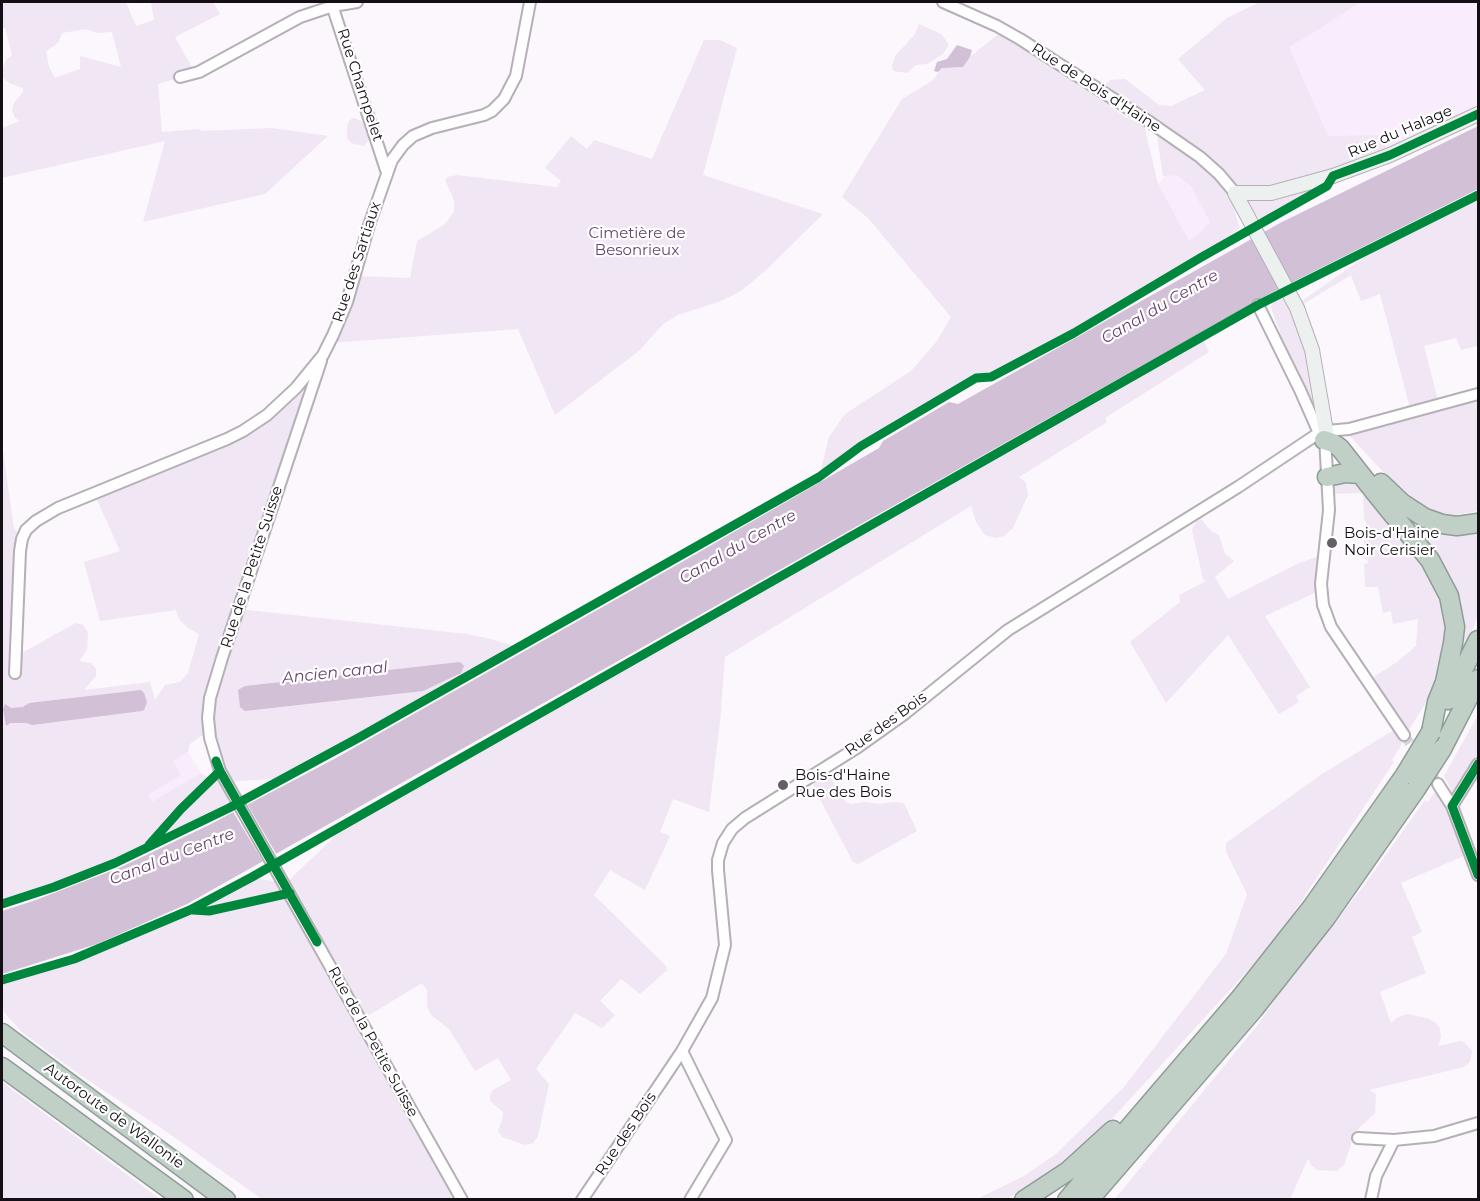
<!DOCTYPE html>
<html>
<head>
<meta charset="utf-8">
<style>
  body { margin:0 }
  #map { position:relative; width:1480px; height:1201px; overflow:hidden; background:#fbf7fc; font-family:Montserrat,sans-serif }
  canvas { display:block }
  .frame { position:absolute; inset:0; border:3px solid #140f15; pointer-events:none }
</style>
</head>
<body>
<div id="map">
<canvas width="1480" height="1201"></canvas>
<div class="frame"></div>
</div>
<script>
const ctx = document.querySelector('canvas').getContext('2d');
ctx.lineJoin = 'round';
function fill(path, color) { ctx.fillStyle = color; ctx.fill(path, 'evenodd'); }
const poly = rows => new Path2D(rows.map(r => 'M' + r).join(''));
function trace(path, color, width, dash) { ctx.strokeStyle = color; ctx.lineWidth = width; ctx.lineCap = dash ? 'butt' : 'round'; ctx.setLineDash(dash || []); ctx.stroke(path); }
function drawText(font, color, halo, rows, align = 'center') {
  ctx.font = font + ' Montserrat,sans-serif'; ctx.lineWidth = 4.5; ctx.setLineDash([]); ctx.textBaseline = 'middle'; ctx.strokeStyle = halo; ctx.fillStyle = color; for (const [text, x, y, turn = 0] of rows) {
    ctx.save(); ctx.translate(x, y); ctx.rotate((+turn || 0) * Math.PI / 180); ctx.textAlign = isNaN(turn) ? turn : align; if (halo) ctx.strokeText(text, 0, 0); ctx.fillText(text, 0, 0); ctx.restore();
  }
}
fill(poly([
  [1260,2,1478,2,1478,114,1236,214,1055,331,1158,184,1202,134,1209,92,1178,59,1227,18],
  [188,752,201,773,152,803,148,795,180,775,172,761]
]), '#f9ecfc');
fill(poly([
  [2,2,126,2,136,26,154,20,151,2,213,2,220,14,175,37,195,73,158,84,162,132,199,129,202,131,272,128,328,136,265,194,143,222,165,141,2,178,2,128,20,121,15,118,12,110,14,103,23,92,23,88,11,84,4,79,2,75,2,69,6,60,12,55,5,28,2,28],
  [86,29,97,33,112,32,121,67,80,56,80,69,55,78,49,67,46,51,58,43,62,33],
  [1260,2,1360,2,1319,29,1289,47,1328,136,1380,135,1390,155,1333,176,1327,186,1265,222,1244,208,1226,181,1112,98,1109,106,1125,117,1144,125,1158,184,1189,241,1201,232,1210,222,1191,186,1177,175,1163,176,1157,136,1160,135,1196,160,1216,180,1235,207,1234,211,1240,228,1200,258,1056,343,991,377,976,378,861,446,819,477,829,437,845,414,911,371,937,341,951,317,868,218,842,197,902,99,932,81,942,68,963,67,970,57,1003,30,1101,90,1110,80,1125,79,1159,105,1171,106,1205,90,1178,59,1227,18],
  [919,24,941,34,948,43,948,46,943,54,927,64,916,65,907,73,893,71,892,65,895,56,915,34],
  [704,40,720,40,737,48,703,175,823,214,766,270,741,291,721,301,678,315,663,324,640,350,555,415,518,329,329,343,354,276,410,278,417,241,444,225,454,212,454,200,445,180,447,177,457,175,557,187,561,181,545,168,571,136,587,149,594,140,652,159],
  [354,118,363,122,370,138,364,146,351,143,347,138,347,125,351,119],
  [1478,195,1478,346,1461,350,1456,338,1424,346,1439,404,1478,394,1478,511,1455,515,1440,514,1409,500,1350,436,1351,432,1411,412,1380,294,1361,301,1351,275,1297,308,1317,414,1315,414,1300,390,1271,307,1275,299,1278,298,1296,305,1399,233],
  [1202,337,1209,352,1105,418,1107,422,1019,477,1026,483,1028,495,1013,528,1004,536,996,538,985,535,976,522,971,506,725,657,720,722,709,812,673,799,660,832,670,836,645,890,610,870,594,895,666,966,667,970,640,994,621,979,600,1001,615,1015,602,1028,575,1013,536,1069,549,1084,538,1136,533,1143,525,1145,502,1137,498,1131,503,1117,503,1112,490,1101,490,1095,493,1090,511,1080,498,1058,475,1071,449,1029,431,1015,427,1006,427,990,422,983,361,1020,461,1199,262,1199,161,1128,80,1075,23,1033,2,1010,2,980,74,959,189,910,252,877,285,884,353,819,364,814],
  [296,388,308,399,238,609,467,634,491,639,518,647,286,778,226,782,229,808,187,830,83,876,2,904,2,444,14,528,22,539,20,654,76,623,83,625,88,632,87,650,79,661,91,663,96,669,96,676,84,690,150,682,155,700,165,685,180,682,188,673,199,634,188,628,179,619,176,610,100,621,84,562,120,551,94,493,227,439],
  [201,736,205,736,220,771,211,780,201,773,152,802,148,795,181,775,173,761,188,752,190,744],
  [1341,481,1356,482,1433,572,1450,626,1439,682,1408,731,1369,685,1375,676,1397,662,1416,646,1418,619,1393,624,1391,611,1383,613,1378,587,1365,587,1364,564,1368,563,1367,559,1364,559,1364,536,1369,528,1364,519,1363,493,1328,494],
  [1381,491,1413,515,1478,528,1478,616,1449,689,1457,608],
  [1201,519,1211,531,1219,535,1225,554,1234,561,1215,577,1228,599,1299,563,1325,554,1321,590,1265,616,1310,687,1296,696,1299,702,1279,714,1228,635,1166,703,1130,642,1180,602,1179,595,1206,581,1203,579,1192,530,1196,522],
  [1478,715,1478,782,1467,782,1456,800,1444,776],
  [1394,730,1403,742,1392,760,1394,762,1286,924,1251,967,1098,1134,1074,1156,1052,1173,1007,1199,975,1200,1024,1176,1057,1153,1124,1087,1226,954,1247,894,1226,852,1226,843,1322,774],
  [824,774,829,775,846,802,851,804,866,802,879,804,894,802,904,803,917,831,858,864,853,862,813,786,818,776],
  [1435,792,1449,814,1466,855,1401,883,1422,932,1412,937,1426,973,1380,992,1391,1023,1396,1018,1407,1014,1427,1018,1436,1023,1440,1029,1441,1037,1438,1046,1460,1041,1464,1042,1472,1051,1470,1062,1464,1067,1369,1090,1376,1094,1375,1113,1359,1128,1353,1138,1344,1165,1337,1171,1317,1170,1312,1166,1308,1159,1290,1199,1114,1200,1257,1026,1284,987,1363,887,1425,800,1428,802],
  [2,1082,160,1199,2,1199]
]), '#f1e6f4');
fill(poly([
  [957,45,972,50,970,57,963,67,942,68,938,72,934,71,937,62,947,59],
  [1478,126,1478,189,1269,294,187,904,97,944,2,974,2,911,33,901,119,868,209,825,336,758,689,558,879,448,883,441,949,402,958,404,1280,223],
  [460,662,464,666,461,673,423,691,245,711,240,707,238,690,245,686],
  [141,690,144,693,147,702,144,710,142,711,32,725,26,723,10,723,6,726,3,709,5,704,11,708,23,707,29,703]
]), '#d2c0d6');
fill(poly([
  [246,802,278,857,265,865,232,810]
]), '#fbf7fc');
trace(poly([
  [1404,735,1438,784]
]), '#d8d4d9', 10, [10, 5]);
const street = poly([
  [331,2,386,170],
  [943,2,997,26,1020,39,1151,123,1200,157,1219,174,1235,193],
  [180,77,199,72,300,17,333,6,357,2],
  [1258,305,1300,390,1319,433],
  [321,361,222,658,210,698,208,718,210,738,220,771,462,1200],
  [1325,437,1329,510,1321,584,1323,605,1331,627,1404,735],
  [15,673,20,551,22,539,26,530,36,521,58,508,227,439,243,431,267,415,296,388,323,355,333,335,347,302,369,225,392,160,403,145,413,136,432,128,484,115,492,111,504,99,516,76,530,2],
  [1438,784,1452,806,1478,875],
  [1452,806,1478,764],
  [682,1051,726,1140,690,1200],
  [1358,1138,1394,1140,1434,1136,1478,1123],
  [582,1200,682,1051,712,998,725,945,718,870,718,860,723,843,732,829,745,818,858,747,903,715,1008,630,1238,487,1319,433,1326,431,1349,429,1478,394],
  [1371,1200,1376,1176,1394,1140]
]);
const secondary = poly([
  [1235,193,1271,193,1333,176,1390,155,1478,114],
  [1235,193,1297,308,1312,350,1326,431]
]);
const highway = poly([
  [1324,440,1333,443,1340,448,1377,495,1430,560,1449,596,1455,627,1453,643,1445,682,1437,702,1431,732],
  [1327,477,1345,473,1360,474],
  [1381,483,1402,503,1425,518,1442,524,1457,526,1478,523],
  [1448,700,1478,640],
  [1442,749,1478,679],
  [2,1033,226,1200],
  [2,1067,184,1200],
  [1024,1200,1068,1171,1113,1130],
  [1067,1200,1241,997,1312,907,1405,775],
  [1089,1200,1254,1009,1325,919,1416,789]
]);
trace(street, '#b5b0b6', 14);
trace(secondary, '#b5b0b6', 16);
trace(highway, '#8e9d96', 21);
trace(street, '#fefeff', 10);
trace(secondary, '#ecf0ee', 14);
trace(highway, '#c0d0c7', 18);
const highwayBridge = poly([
  [1405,775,1431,732],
  [1416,789,1442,749]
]);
trace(highwayBridge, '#8e9d96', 21, []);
trace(highwayBridge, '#c0d0c7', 18);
trace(poly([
  [216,761,220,771,317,942],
  [1478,764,1452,806,1478,875],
  [149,845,181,809,220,771],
  [2,904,54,887,115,863,229,808,360,737,819,477,861,446,976,378,991,377,1074,333,1200,258,1327,186,1333,176,1390,155,1478,114],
  [193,910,209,911,290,893],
  [2,980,74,959,190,910,252,877,1258,305,1478,195]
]), '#00873e', 9);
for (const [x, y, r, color] of [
  [1332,543,6,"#656066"],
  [783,785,6,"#656066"]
]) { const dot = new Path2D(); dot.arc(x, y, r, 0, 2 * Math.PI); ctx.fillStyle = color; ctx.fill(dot); trace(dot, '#fff', 2); }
drawText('15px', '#140f15', '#fff', [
  ["Rue Champelet",360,85,72],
  ["Rue de Bois d'Haine",1096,88,33],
  ["Rue du Halage",1400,132,-23],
  ["Rue des Sartiaux",357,262,-72],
  ["Rue de la Petite Suisse",252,567,-72],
  ["Rue des Bois",886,724,-36],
  ["Rue de la Petite Suisse",373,1042,61],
  ["Autoroute de Wallonie",114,1116,36],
  ["Rue des Bois",626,1134,-56]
]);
drawText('15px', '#66446e', '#fff', [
  ["Cimetière de",637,234],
  ["Besonrieux",637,251]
]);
drawText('15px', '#140f15', '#fff', [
  ["Bois-d'Haine",1344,534],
  ["Noir Cerisier",1344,551],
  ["Bois-d'Haine",795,776],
  ["Rue des Bois",795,793]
], 'left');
drawText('italic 16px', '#67446e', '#fff', [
  ["Canal du Centre",1160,307,-30],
  ["Canal du Centre",738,547,-30],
  ["Ancien canal",335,673,-6],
  ["Canal du Centre",172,857,-21]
]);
</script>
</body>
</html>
